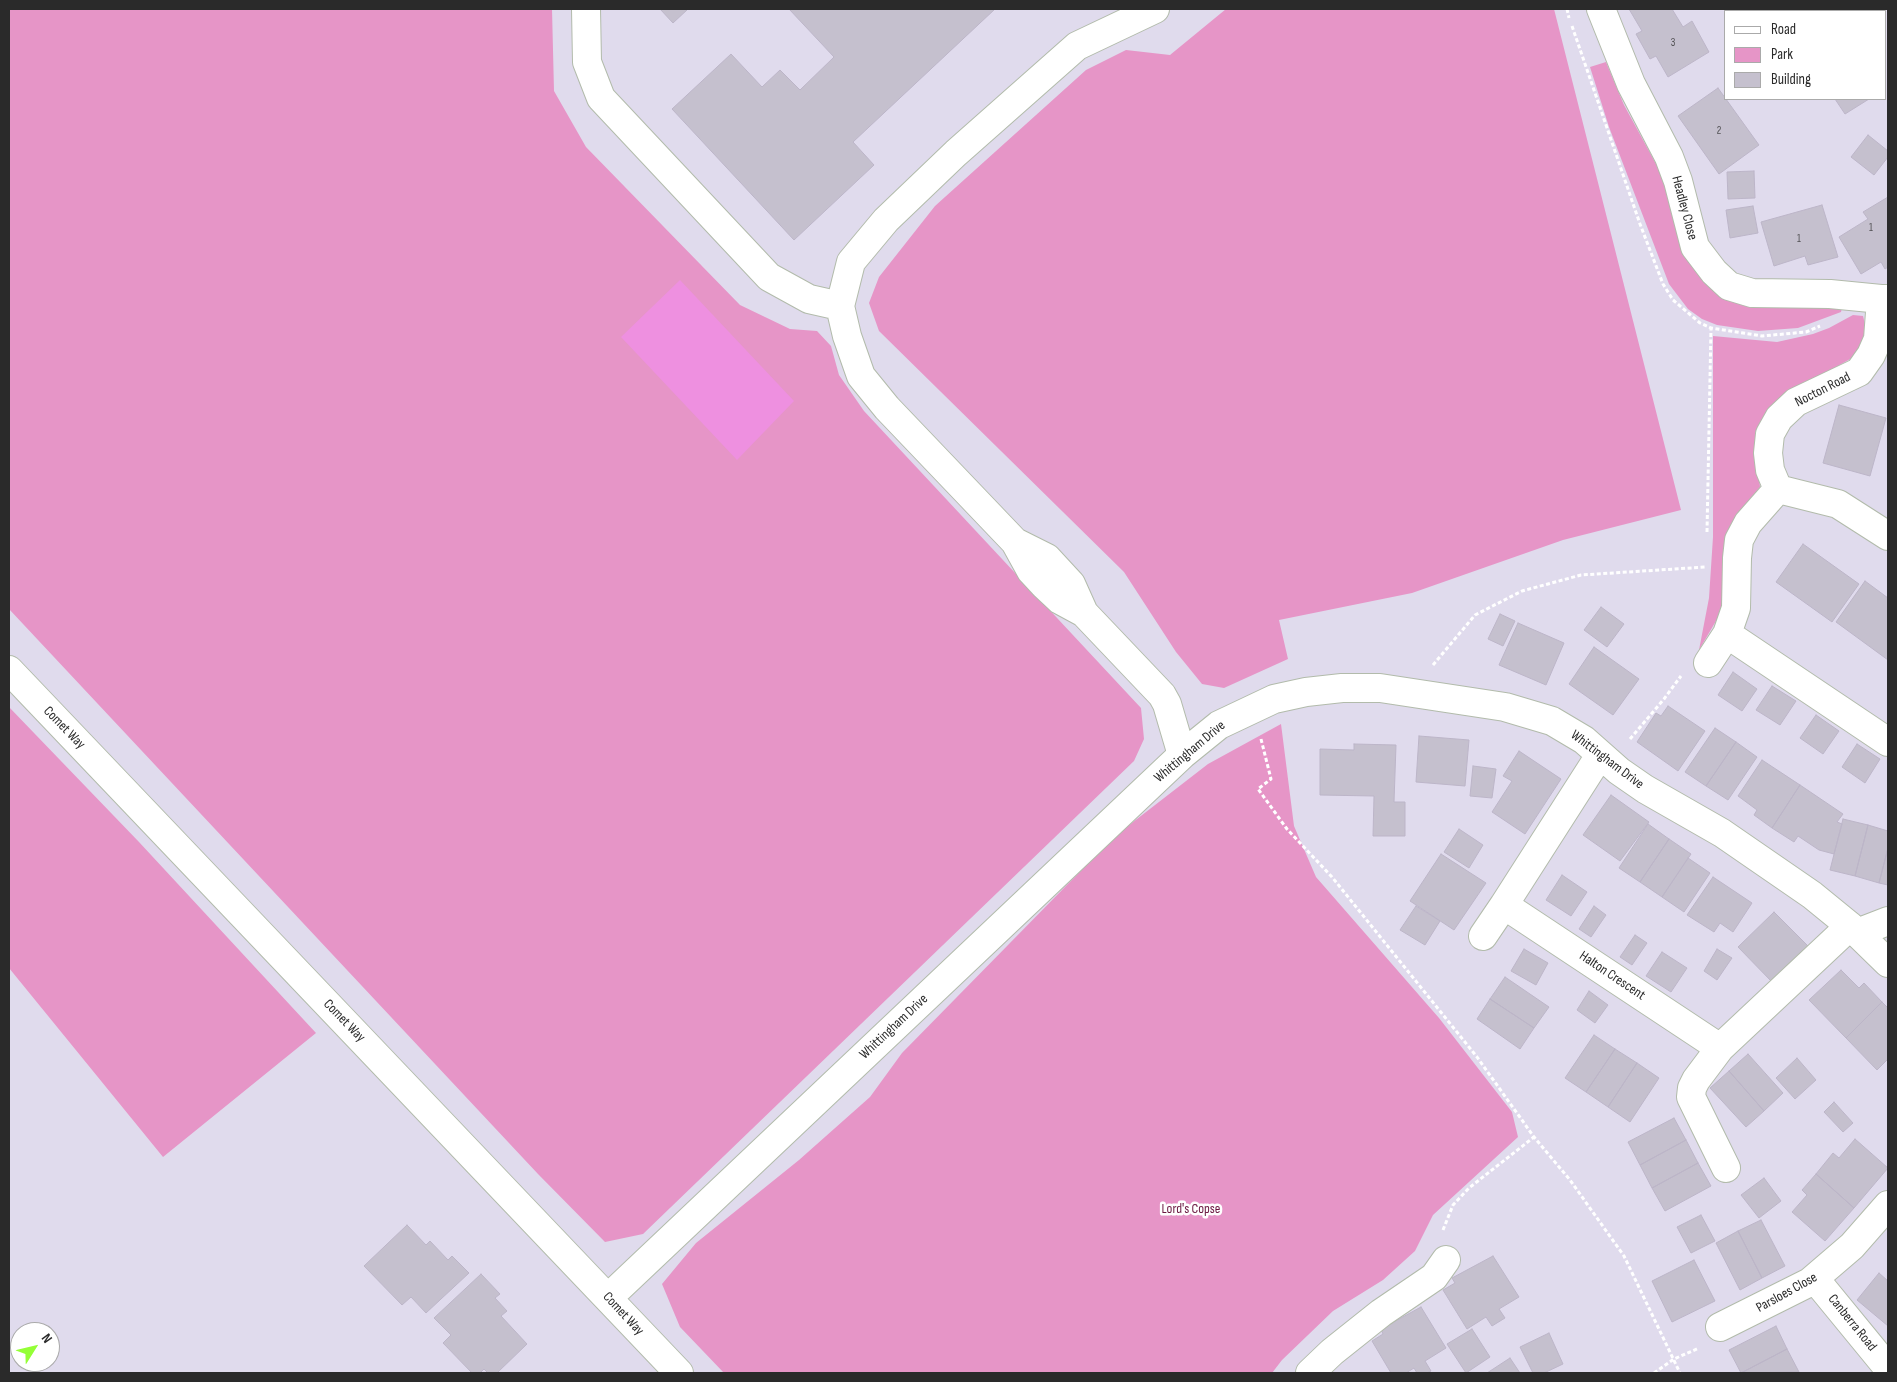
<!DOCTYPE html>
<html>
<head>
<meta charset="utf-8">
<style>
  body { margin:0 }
  #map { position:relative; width:1897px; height:1382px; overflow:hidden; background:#e0dbed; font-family:"Sofia Sans Condensed",sans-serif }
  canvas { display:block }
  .frame { position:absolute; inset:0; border:10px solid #2a2a2a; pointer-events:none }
  .legend { position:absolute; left:1724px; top:10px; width:162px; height:90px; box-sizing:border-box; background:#fff; border:1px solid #aaa; margin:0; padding:6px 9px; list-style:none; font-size:15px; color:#2a2a2a }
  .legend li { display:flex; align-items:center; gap:10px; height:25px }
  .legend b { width:25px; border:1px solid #aaa }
  .north { position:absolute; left:10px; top:1322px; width:50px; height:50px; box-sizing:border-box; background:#fff; border:1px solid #aaa; border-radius:50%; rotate:54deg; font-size:14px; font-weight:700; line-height:20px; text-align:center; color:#2a2a2a }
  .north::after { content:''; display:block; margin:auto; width:18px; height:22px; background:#94ff36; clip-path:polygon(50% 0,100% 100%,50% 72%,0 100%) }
</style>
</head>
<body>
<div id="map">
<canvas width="1897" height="1382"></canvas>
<div class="frame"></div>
<ul class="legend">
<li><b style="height:6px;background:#fff"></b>Road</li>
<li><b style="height:14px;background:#e695c7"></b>Park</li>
<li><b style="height:14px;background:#c5c0ce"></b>Building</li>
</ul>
<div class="north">N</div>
</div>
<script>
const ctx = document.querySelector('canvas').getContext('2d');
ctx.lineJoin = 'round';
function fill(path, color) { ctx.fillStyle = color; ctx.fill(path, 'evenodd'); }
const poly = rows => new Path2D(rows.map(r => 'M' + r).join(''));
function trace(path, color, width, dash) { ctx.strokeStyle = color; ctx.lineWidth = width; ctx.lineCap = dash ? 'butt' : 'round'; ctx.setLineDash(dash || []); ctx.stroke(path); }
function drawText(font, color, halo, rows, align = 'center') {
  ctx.font = font + ' "Sofia Sans Condensed",sans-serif'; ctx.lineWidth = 5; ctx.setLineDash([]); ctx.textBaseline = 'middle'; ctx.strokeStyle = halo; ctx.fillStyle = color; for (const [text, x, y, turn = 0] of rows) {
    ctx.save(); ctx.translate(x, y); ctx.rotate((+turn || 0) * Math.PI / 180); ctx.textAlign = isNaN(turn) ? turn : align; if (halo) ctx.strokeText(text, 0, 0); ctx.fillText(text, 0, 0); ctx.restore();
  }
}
fill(poly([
  [9,9,552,9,554,91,586,147,740,305,790,329,817,331,831,346,839,375,864,411,1141,708,1144,739,1134,761,643,1234,605,1242,538,1174,9,609],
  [1226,9,1554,9,1681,510,1563,540,1412,593,1279,620,1288,659,1224,688,1202,684,1176,652,1124,572,879,331,869,303,879,277,935,206,1086,70,1126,50,1170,55],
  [1606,62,1624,105,1661,173,1682,245,1764,306,1842,308,1841,312,1798,328,1758,331,1717,325,1702,319,1688,309,1669,284,1609,127,1590,67],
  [1853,315,1863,316,1866,328,1861,345,1852,358,1780,398,1768,409,1755,433,1760,487,1738,514,1723,609,1699,650,1709,598,1713,537,1713,336,1777,342,1813,334,1829,328],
  [9,707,139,842,316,1033,163,1157,9,968],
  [1281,724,1294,826,1316,877,1439,1018,1512,1112,1518,1137,1433,1215,1415,1251,1383,1280,1333,1311,1282,1360,1272,1373,724,1373,680,1327,662,1284,696,1243,799,1160,870,1097,902,1053,1115,836,1208,764]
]), '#e695c7');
fill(poly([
  [680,280,794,401,737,460,621,337]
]), '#ee90e0');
const building = poly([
  [660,9,688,9,673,23,660,9],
  [789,9,995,9,853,142,874,165,794,240,672,109,731,54,762,87,780,70,800,90,834,57,789,9],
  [1629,9,1672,9,1683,27,1692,21,1709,52,1668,77,1656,56,1650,59,1636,34,1642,31,1629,9],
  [1825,9,1882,9,1878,11,1821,11,1825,9],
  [1718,88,1759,145,1719,174,1678,116,1718,88],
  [1835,99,1869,99,1845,114,1835,99],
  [1868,135,1888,151,1888,157,1874,175,1851,157,1868,135],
  [1754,171,1755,198,1728,199,1727,172,1754,171],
  [1888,197,1888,267,1885,269,1881,262,1861,274,1839,237,1868,219,1863,212,1888,197],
  [1822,205,1838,257,1808,265,1805,256,1774,266,1761,222,1822,205],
  [1753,206,1758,233,1730,238,1726,210,1753,206],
  [1839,405,1886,418,1870,476,1823,463,1839,405],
  [1803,544,1859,584,1832,622,1776,582,1803,544],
  [1865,581,1888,598,1888,660,1836,622,1865,581],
  [1601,607,1624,624,1607,647,1584,630,1601,607],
  [1500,614,1515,621,1503,646,1488,639,1500,614],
  [1518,623,1564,643,1546,685,1499,665,1518,623],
  [1594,647,1639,679,1613,715,1569,684,1594,647],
  [1733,672,1757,689,1742,711,1718,695,1733,672],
  [1772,686,1796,701,1780,725,1756,710,1772,686],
  [1668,706,1705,731,1678,771,1637,742,1656,713,1661,716,1668,706],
  [1816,715,1839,731,1823,754,1800,738,1816,715],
  [1715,728,1736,742,1706,786,1685,772,1715,728],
  [1419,736,1469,740,1465,786,1416,782,1419,736],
  [1736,742,1757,757,1728,800,1706,786,1736,742],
  [1354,744,1396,745,1394,802,1405,802,1405,836,1373,836,1374,796,1320,795,1320,749,1354,750,1354,744],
  [1857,744,1880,759,1865,783,1842,767,1857,744],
  [1519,751,1561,779,1525,834,1492,812,1512,781,1503,776,1519,751],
  [1762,760,1800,785,1772,828,1754,815,1757,810,1738,796,1762,760],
  [1473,766,1496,769,1492,798,1470,796,1473,766],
  [1800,785,1843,814,1837,822,1842,824,1834,854,1819,850,1798,836,1794,842,1772,828,1800,785],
  [1611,795,1649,822,1620,861,1583,835,1611,795],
  [1843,819,1868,825,1855,876,1830,870,1843,819],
  [1648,824,1669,839,1640,882,1619,868,1648,824],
  [1868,825,1888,831,1888,848,1879,883,1855,876,1868,825],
  [1459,829,1483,845,1469,868,1444,852,1459,829],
  [1669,839,1691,854,1662,897,1640,882,1669,839],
  [1888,848,1888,885,1879,883,1888,848],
  [1441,854,1486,883,1454,930,1410,901,1441,854],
  [1688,858,1710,873,1684,912,1662,897,1688,858],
  [1562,875,1587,892,1571,916,1546,900,1562,875],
  [1713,877,1752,903,1733,932,1720,923,1714,932,1687,915,1713,877],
  [1416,906,1440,921,1425,945,1400,930,1416,906],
  [1594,906,1606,915,1591,937,1579,929,1594,906],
  [1774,912,1809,947,1772,982,1738,947,1774,912],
  [1635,935,1647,943,1632,965,1620,957,1635,935],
  [1524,949,1548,963,1536,985,1511,971,1524,949],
  [1717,949,1732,958,1717,980,1704,971,1717,949],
  [1662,952,1687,968,1671,992,1646,976,1662,952],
  [1841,970,1859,988,1864,983,1882,1002,1846,1038,1809,1000,1841,970],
  [1505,977,1549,1007,1534,1028,1490,999,1505,977],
  [1589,991,1608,1005,1595,1023,1577,1010,1589,991],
  [1490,999,1534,1028,1520,1049,1477,1019,1490,999],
  [1882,1002,1888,1008,1888,1059,1877,1070,1846,1038,1882,1002],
  [1594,1035,1615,1049,1586,1092,1565,1078,1594,1035],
  [1615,1049,1637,1063,1608,1107,1586,1092,1615,1049],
  [1748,1054,1783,1093,1764,1111,1729,1071,1748,1054],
  [1797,1058,1816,1080,1795,1099,1776,1078,1797,1058],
  [1637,1063,1659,1078,1630,1122,1608,1107,1637,1063],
  [1729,1071,1764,1111,1746,1127,1710,1088,1729,1071],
  [1834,1102,1853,1123,1843,1132,1824,1112,1834,1102],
  [1674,1118,1686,1140,1640,1165,1628,1142,1674,1118],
  [1855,1139,1888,1168,1854,1208,1816,1174,1833,1153,1839,1158,1855,1139],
  [1686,1140,1698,1163,1652,1188,1640,1165,1686,1140],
  [1698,1163,1711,1186,1665,1211,1652,1188,1698,1163],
  [1816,1174,1854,1208,1825,1241,1792,1212,1807,1195,1802,1190,1816,1174],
  [1764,1178,1781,1201,1759,1218,1741,1195,1764,1178],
  [1701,1215,1715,1241,1691,1253,1677,1227,1701,1215],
  [1761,1220,1785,1266,1762,1278,1738,1231,1761,1220],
  [407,1225,426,1245,430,1241,448,1260,452,1256,469,1273,426,1313,411,1297,402,1305,364,1266,407,1225],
  [1738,1231,1762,1278,1740,1290,1716,1243,1738,1231],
  [1493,1256,1519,1297,1499,1309,1505,1318,1492,1326,1486,1317,1467,1329,1443,1290,1455,1283,1452,1278,1493,1256],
  [1694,1260,1715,1301,1672,1322,1652,1281,1694,1260],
  [1879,1273,1888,1281,1888,1326,1857,1300,1879,1273],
  [481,1274,500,1294,495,1298,507,1311,501,1316,527,1344,497,1373,488,1373,484,1369,480,1373,472,1373,443,1343,451,1335,434,1318,481,1274],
  [1421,1307,1446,1348,1425,1361,1431,1371,1427,1373,1417,1373,1414,1368,1406,1373,1391,1373,1372,1341,1383,1334,1381,1329,1421,1307],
  [1776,1326,1787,1349,1741,1373,1729,1350,1776,1326],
  [1472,1329,1490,1357,1466,1373,1447,1344,1472,1329],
  [1549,1333,1563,1364,1544,1373,1533,1373,1520,1347,1549,1333],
  [1787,1349,1799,1372,1741,1373,1787,1349],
  [1510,1358,1520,1373,1487,1373,1510,1358]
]);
fill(building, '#c5c0ce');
trace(building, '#bcb5c8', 1);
const minor = poly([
  [586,9,587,62,601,98,769,277,809,299,840,306,847,336,861,376,887,408,1015,542,1031,571,1044,585,1060,600,1084,613,1162,695,1167,704,1182,755],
  [1601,9,1631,84,1669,157,1678,181,1695,247,1714,272,1729,286,1752,293,1830,294,1881,299],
  [1888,299,1881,299,1878,339,1871,355,1859,372,1796,402,1779,418,1770,434,1768,453,1770,470,1778,489,1838,504,1888,536],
  [840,306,851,262,886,220,956,153,1077,46,1155,9],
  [1778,489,1748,523,1739,540,1737,558,1736,608,1727,634,1888,742],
  [1015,542,1047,558,1071,584,1084,613],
  [1708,663,1727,634],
  [9,670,679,1373],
  [1600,755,1504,905,1720,1048,1850,926],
  [1857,933,1888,921],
  [1483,936,1504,905],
  [1720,1048,1696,1080,1692,1088,1691,1097,1726,1168],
  [1815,1279,1888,1368],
  [608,1298,1182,755,1219,725,1274,699,1306,692,1342,688,1380,688,1505,707,1552,721,1584,740,1619,771,1645,789,1722,833,1812,895,1850,926,1888,963],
  [1720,1327,1810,1282,1852,1246,1888,1205],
  [1310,1373,1332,1352,1381,1313,1434,1277,1446,1260]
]);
trace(minor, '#b2bbab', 30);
trace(poly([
  [1567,9,1569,18],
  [1572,26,1640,224,1663,284,1673,300,1700,323,1711,328,1762,336,1806,332,1820,326],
  [1707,532,1711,328],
  [1433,665,1475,615,1522,591,1581,575,1706,567],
  [1261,739,1271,779,1258,789,1287,829,1332,877,1477,1057,1534,1137,1570,1180,1624,1256,1680,1373],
  [1630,739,1664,699,1681,676],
  [1443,1230,1453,1205,1469,1188,1534,1137],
  [1654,1373,1674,1359,1699,1348]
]), '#fff', 3, [4, 2.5]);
trace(minor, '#fff', 28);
drawText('11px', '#515053', null, [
  ["3",1673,43],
  ["2",1719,131],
  ["1",1871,228],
  ["1",1799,239]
]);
drawText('14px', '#2a2a2a', '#fff', [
  ["Headley Close",1684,208,75],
  ["Nocton Road",1823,390,-27],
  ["Comet Way",64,728,46],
  ["Whittingham Drive",1190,752,-40],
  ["Whittingham Drive",1607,760,37],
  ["Halton Crescent",1612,976,34],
  ["Comet Way",344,1021,46],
  ["Whittingham Drive",894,1027,-43],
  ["Parsloes Close",1787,1293,-29],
  ["Comet Way",623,1314,47],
  ["Canberra Road",1852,1323,51]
]);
drawText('14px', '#6a1740', '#fff', [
  ["Lord's Copse",1191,1209]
]);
</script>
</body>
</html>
